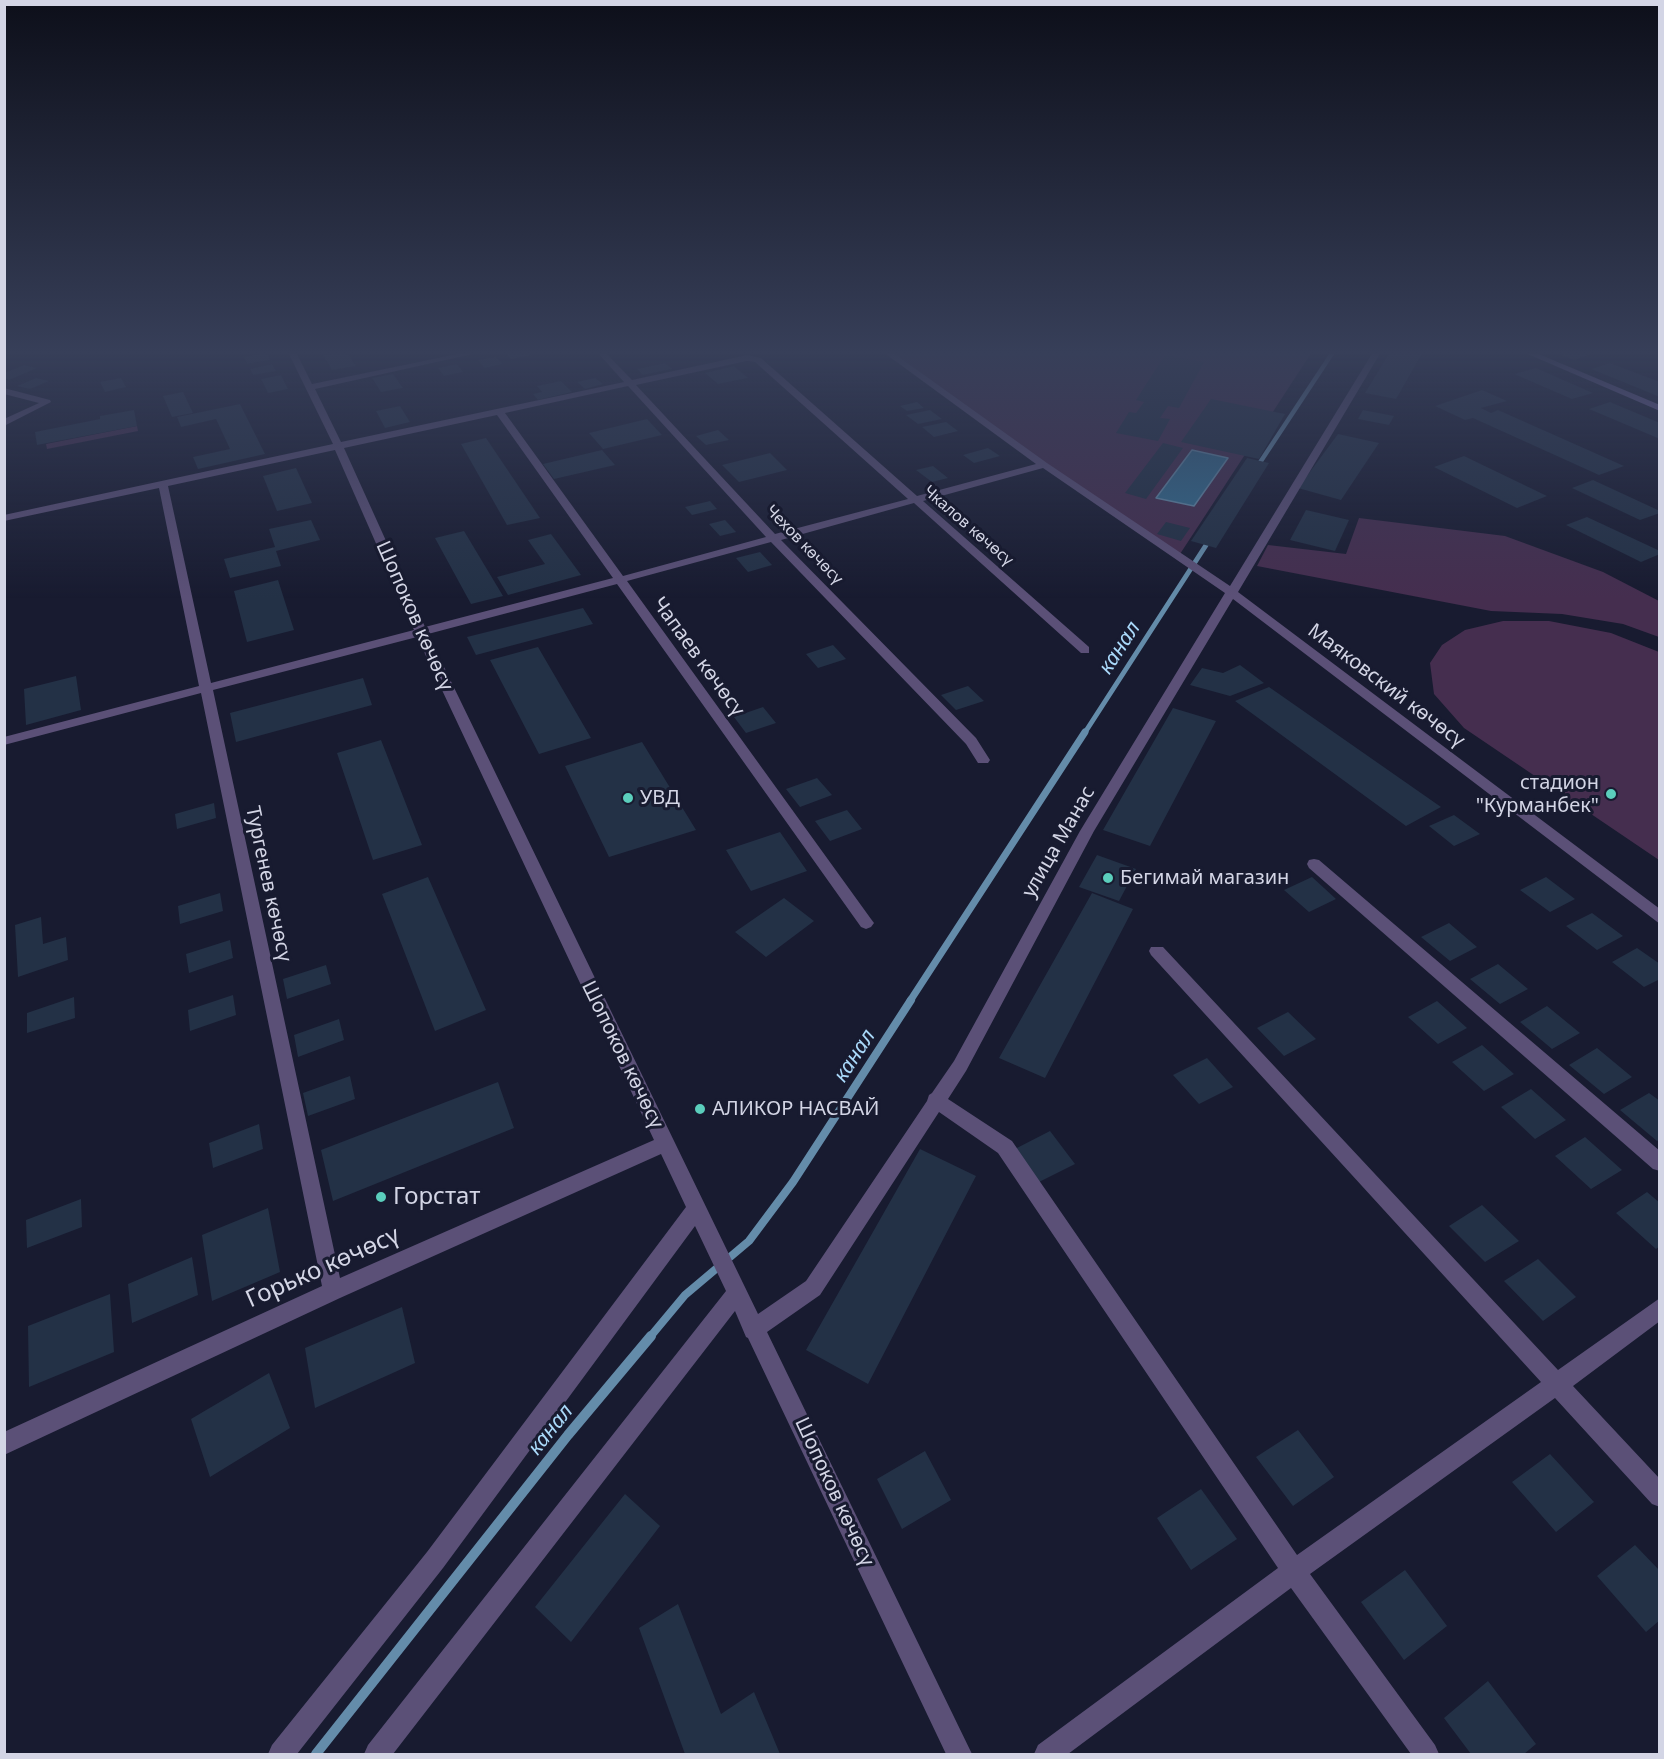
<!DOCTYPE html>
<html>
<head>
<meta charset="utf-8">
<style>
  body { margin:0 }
  #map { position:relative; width:1664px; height:1759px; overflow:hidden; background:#181b30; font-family:"Noto Sans",sans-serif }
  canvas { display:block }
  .frame { position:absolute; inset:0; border:6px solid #d3d5e5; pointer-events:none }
</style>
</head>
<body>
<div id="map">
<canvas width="1664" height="1759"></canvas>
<div class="frame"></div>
</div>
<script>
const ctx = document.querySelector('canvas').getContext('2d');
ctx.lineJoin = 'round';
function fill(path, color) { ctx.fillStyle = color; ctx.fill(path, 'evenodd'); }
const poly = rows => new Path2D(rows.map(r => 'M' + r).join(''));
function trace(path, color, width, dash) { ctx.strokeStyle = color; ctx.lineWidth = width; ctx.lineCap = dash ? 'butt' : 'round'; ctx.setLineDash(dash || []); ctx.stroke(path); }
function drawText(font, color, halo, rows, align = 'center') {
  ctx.font = font + ' "Noto Sans",sans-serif'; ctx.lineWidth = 6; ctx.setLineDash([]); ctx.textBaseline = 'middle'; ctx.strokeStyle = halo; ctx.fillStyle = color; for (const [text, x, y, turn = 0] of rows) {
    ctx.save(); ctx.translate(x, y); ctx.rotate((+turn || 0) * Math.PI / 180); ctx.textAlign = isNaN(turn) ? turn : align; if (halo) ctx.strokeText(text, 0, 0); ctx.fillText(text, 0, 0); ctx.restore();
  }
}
fill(poly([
  [892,352,1312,352,1180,554,1013,441],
  [137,426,138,431,47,449,46,444],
  [1359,518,1505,536,1603,572,1659,601,1659,637,1623,624,1562,614,1491,611,1257,566,1268,545,1346,554],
  [1503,621,1549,621,1611,633,1659,652,1659,860,1464,728,1434,694,1430,663,1442,645,1465,630]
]), '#452e4f');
const water = poly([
  [1192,450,1228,458,1194,506,1156,498,1192,450]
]);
fill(water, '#346d90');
trace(water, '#648caa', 1.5);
trace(poly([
  [1257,467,1333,352]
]), '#648caa', 4.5);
trace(poly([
  [1084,734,1210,539]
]), '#648caa', 5);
trace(poly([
  [910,1001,1085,732]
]), '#648caa', 7);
trace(poly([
  [650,1337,685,1295,749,1241,793,1182,911,1000]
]), '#648caa', 8);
trace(poly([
  [316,1754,568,1435,651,1336]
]), '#648caa', 10);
fill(poly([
  [347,352,356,366,332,370,323,355],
  [519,352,528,352,532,355,511,359,506,354],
  [1390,352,1423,352,1396,399,1365,393],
  [1554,352,1585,352,1591,354,1574,360],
  [267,353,270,360,247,364,244,357],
  [1165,355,1204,362,1179,408,1168,406,1160,418,1170,419,1158,441,1116,433,1129,412,1136,413,1144,402,1136,400],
  [496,357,503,364,485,368,478,360],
  [665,363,672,369,643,375,637,369],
  [1610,363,1660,382,1660,397,1591,369],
  [272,364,276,371,253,375,250,369],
  [457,364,463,372,444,376,438,368],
  [24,365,37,368,9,380,4,378,4,373],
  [734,366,748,378,718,384,705,373],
  [1536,368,1593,393,1572,399,1514,374],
  [393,374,403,388,381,392,372,378],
  [281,375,288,389,268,393,261,379],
  [36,378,49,381,30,389,17,386],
  [121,378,126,387,105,392,100,382],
  [595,378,603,384,585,389,577,382],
  [561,381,572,392,538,400,533,394,542,392,537,386],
  [1482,390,1507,401,1481,408,1491,413,1498,410,1624,466,1599,475,1473,418,1465,420,1435,406],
  [183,392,193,413,172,417,163,396],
  [1211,399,1285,414,1259,459,1181,442],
  [917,402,924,408,907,411,900,406],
  [1610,402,1660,423,1660,439,1589,409],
  [240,404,265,454,198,469,193,457,230,449,216,419,181,427,177,417],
  [400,406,410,422,385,428,376,411],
  [134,410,137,426,37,445,35,432,100,419,100,416],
  [930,410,942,419,918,424,906,415],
  [1363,410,1394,416,1389,425,1358,419],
  [647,419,662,435,603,449,589,433],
  [946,422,958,431,934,437,922,427],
  [718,430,729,440,706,445,696,436],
  [1338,434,1379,443,1341,500,1298,488],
  [486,438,540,518,507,525,461,444],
  [1163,443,1183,448,1146,499,1125,493],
  [988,448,1000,456,974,463,963,455],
  [602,450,615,465,554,479,543,464],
  [770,453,787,470,739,482,722,465],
  [1464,456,1547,496,1517,508,1434,467],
  [1247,458,1269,463,1216,548,1191,541],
  [933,466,948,478,932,482,916,470],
  [296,468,312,503,277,511,263,476],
  [1593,480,1660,511,1660,513,1640,520,1572,488],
  [710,501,717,509,692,515,685,507],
  [1306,510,1349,520,1335,551,1290,540],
  [1587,517,1660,551,1660,554,1641,562,1566,525],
  [311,520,320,540,276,551,281,566,230,578,224,559,275,547,269,529],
  [725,520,736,532,720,536,709,524],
  [1166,522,1190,528,1181,541,1157,534],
  [464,531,503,596,471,604,435,538],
  [551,534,581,575,508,595,497,577,545,564,528,540],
  [760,552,772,565,748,572,736,558],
  [278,580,294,630,247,642,234,591],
  [583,608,593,624,476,655,467,637],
  [833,645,846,659,818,668,806,654],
  [538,647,591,738,539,754,490,660],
  [1240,665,1264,683,1230,696,1190,685,1202,668,1223,673],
  [76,676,81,710,26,725,24,689],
  [363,678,372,705,236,742,230,713],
  [968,686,984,701,956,710,941,695],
  [1269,687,1441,807,1406,826,1235,701],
  [763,707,776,723,746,733,734,717],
  [1173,708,1216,721,1150,846,1103,830],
  [381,740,422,845,373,860,337,753],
  [642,742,696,830,609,857,565,766],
  [817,778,832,795,800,807,786,789],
  [214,803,216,818,177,829,175,814],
  [847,810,862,829,830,841,815,821],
  [1454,815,1480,834,1454,846,1429,826],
  [780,832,807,871,751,891,726,850],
  [1097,855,1136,869,1119,901,1079,887],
  [428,877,486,1010,435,1031,382,894],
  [1312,877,1336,899,1309,912,1284,890],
  [1546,877,1575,899,1550,912,1520,890],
  [220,893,223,911,180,924,178,906],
  [1092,893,1133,909,1045,1078,999,1058],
  [784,898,814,921,766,957,735,932],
  [1592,913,1623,936,1597,950,1566,926],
  [41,917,43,944,66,937,68,960,18,977,15,925],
  [1449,923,1477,947,1450,961,1421,937],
  [230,940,233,958,189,973,186,954],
  [1637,948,1660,964,1660,979,1644,987,1612,962],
  [1498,964,1528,989,1500,1004,1470,979],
  [326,965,331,984,287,999,283,979],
  [233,995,236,1015,190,1031,188,1010],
  [74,997,75,1018,27,1033,27,1013],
  [1437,1001,1467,1028,1438,1044,1408,1017],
  [1547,1006,1580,1033,1552,1049,1520,1022],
  [1288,1012,1316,1039,1284,1056,1257,1028],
  [339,1019,344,1040,298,1057,294,1035],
  [1482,1045,1514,1074,1484,1091,1452,1062],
  [1597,1048,1632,1077,1604,1094,1569,1065],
  [1207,1058,1233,1087,1199,1104,1173,1075],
  [350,1076,355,1099,308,1116,303,1093],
  [498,1082,514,1128,333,1201,321,1150],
  [1531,1089,1566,1120,1535,1139,1501,1107],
  [1649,1093,1660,1101,1660,1139,1657,1141,1620,1110],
  [259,1124,263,1149,213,1168,209,1143],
  [1050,1131,1075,1164,1037,1183,1013,1150],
  [1585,1137,1622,1170,1591,1189,1555,1156],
  [920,1149,976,1176,868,1384,806,1350],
  [1647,1192,1660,1203,1660,1246,1656,1249,1616,1213],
  [81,1199,82,1227,27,1248,26,1220],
  [1482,1205,1519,1241,1485,1262,1449,1226],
  [268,1208,280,1272,212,1301,202,1235],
  [192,1257,198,1295,132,1323,128,1284],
  [1538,1259,1576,1297,1543,1321,1504,1281],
  [110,1294,114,1352,29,1387,28,1326],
  [402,1307,415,1363,315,1408,305,1348],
  [269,1373,290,1428,210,1477,191,1419],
  [1298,1430,1334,1477,1293,1506,1256,1457],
  [925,1451,951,1500,902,1529,877,1479],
  [1550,1454,1594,1502,1556,1532,1512,1482],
  [1201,1489,1237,1539,1191,1570,1157,1518],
  [625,1494,660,1526,571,1642,535,1607],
  [1635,1545,1660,1571,1660,1620,1646,1632,1597,1576],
  [1405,1570,1447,1626,1404,1660,1361,1602],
  [678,1604,721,1714,754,1692,780,1754,685,1754,639,1628],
  [1488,1681,1536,1744,1524,1754,1471,1754,1444,1718]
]), '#233146');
fill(poly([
  [288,352,296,352,312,384,467,352,482,352,315,389,341,442,624,382,597,352,605,352,632,380,747,355,761,358,917,496,1036,464,883,352,892,352,1047,463,1230,586,1373,352,1381,352,1238,592,1660,909,1660,924,1233,599,1094,831,966,1071,948,1099,1012,1141,1297,1555,1541,1382,1151,955,1149,951,1151,947,1163,947,1558,1370,1660,1298,1660,1321,1573,1386,1660,1479,1660,1507,1652,1504,1555,1398,1310,1574,1435,1745,1439,1754,1411,1754,1291,1588,1068,1754,1034,1754,1038,1745,1278,1568,998,1153,939,1112,820,1295,767,1332,972,1754,946,1754,748,1338,746,1337,735,1311,393,1754,364,1754,368,1745,726,1291,695,1226,443,1568,297,1754,268,1754,272,1745,427,1552,686,1207,661,1154,340,1298,4,1455,4,1432,322,1286,201,693,4,745,4,737,199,686,159,488,4,521,4,515,333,444,288,352],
  [747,361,755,362,908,499,775,534,636,385,747,361],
  [628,386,766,537,623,576,505,413,628,386],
  [497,415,613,578,425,627,344,448,497,415],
  [335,450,414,630,211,683,168,486,335,450],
  [1043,468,1225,593,1080,831,954,1061,932,1093,929,1095,927,1101,806,1281,758,1314,428,634,617,584,861,927,866,929,871,927,874,923,871,919,627,581,771,542,966,744,978,763,988,763,990,760,976,738,781,540,914,503,1081,653,1089,653,1089,647,923,501,1043,468],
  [417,637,654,1140,340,1278,213,690,417,637],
  [4,388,50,400,51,402,4,426,4,419,39,403,4,394,4,388],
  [1314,859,1319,860,1660,1151,1660,1171,1653,1169,1309,868,1307,864,1309,860,1314,859]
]), '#5b5077');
fill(poly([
  [1523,352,1534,352,1660,405,1660,411,1523,352]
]), '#7e6caa');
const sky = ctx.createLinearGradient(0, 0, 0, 598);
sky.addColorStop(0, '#0d0f1a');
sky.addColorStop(0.59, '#373f59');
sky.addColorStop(1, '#373f5900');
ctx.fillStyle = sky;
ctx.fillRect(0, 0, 1664, 598);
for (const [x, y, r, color] of [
  [1611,794,6,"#5bcebc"],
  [628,798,6,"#5bcebc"],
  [1108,878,6,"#5bcebc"],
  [700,1109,6,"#5bcebc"],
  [381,1197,6,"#5bcebc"]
]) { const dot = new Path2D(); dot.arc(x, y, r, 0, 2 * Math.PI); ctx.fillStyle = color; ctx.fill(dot); trace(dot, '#181b30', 2); }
drawText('16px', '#d3d5e5', '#181b30', [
  ["Чкалов көчөсү",968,526,41],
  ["Чехов көчөсү",804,545,46]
]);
drawText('20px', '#d3d5e5', '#181b30', [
  ["Шопоков көчөсү",414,616,66],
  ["Чапаев көчөсү",698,657,54],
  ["Маяковский көчөсү",1386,686,37],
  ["улица Манас",1059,842,-60],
  ["Тургенев көчөсү",268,884,78],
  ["Шопоков көчөсү",622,1055,64],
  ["Шопоков көчөсү",834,1492,65]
]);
drawText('20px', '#d3d5e5', '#181b30', [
  ["стадион",1599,783,"right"],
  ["\"Курманбек\"",1599,806,"right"],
  ["УВД",640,798],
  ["Бегимай магазин",1120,878],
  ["АЛИКОР НАСВАЙ",712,1109]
], 'left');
drawText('italic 21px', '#aad9fa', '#181b30', [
  ["канал",1120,648,-57],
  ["канал",855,1056,-57],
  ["канал",551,1430,-51]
]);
drawText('24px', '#d3d5e5', '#181b30', [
  ["Горстат",393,1197]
], 'left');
drawText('24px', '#d3d5e5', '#181b30', [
  ["Горько көчөсү",323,1268,-24]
]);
</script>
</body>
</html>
